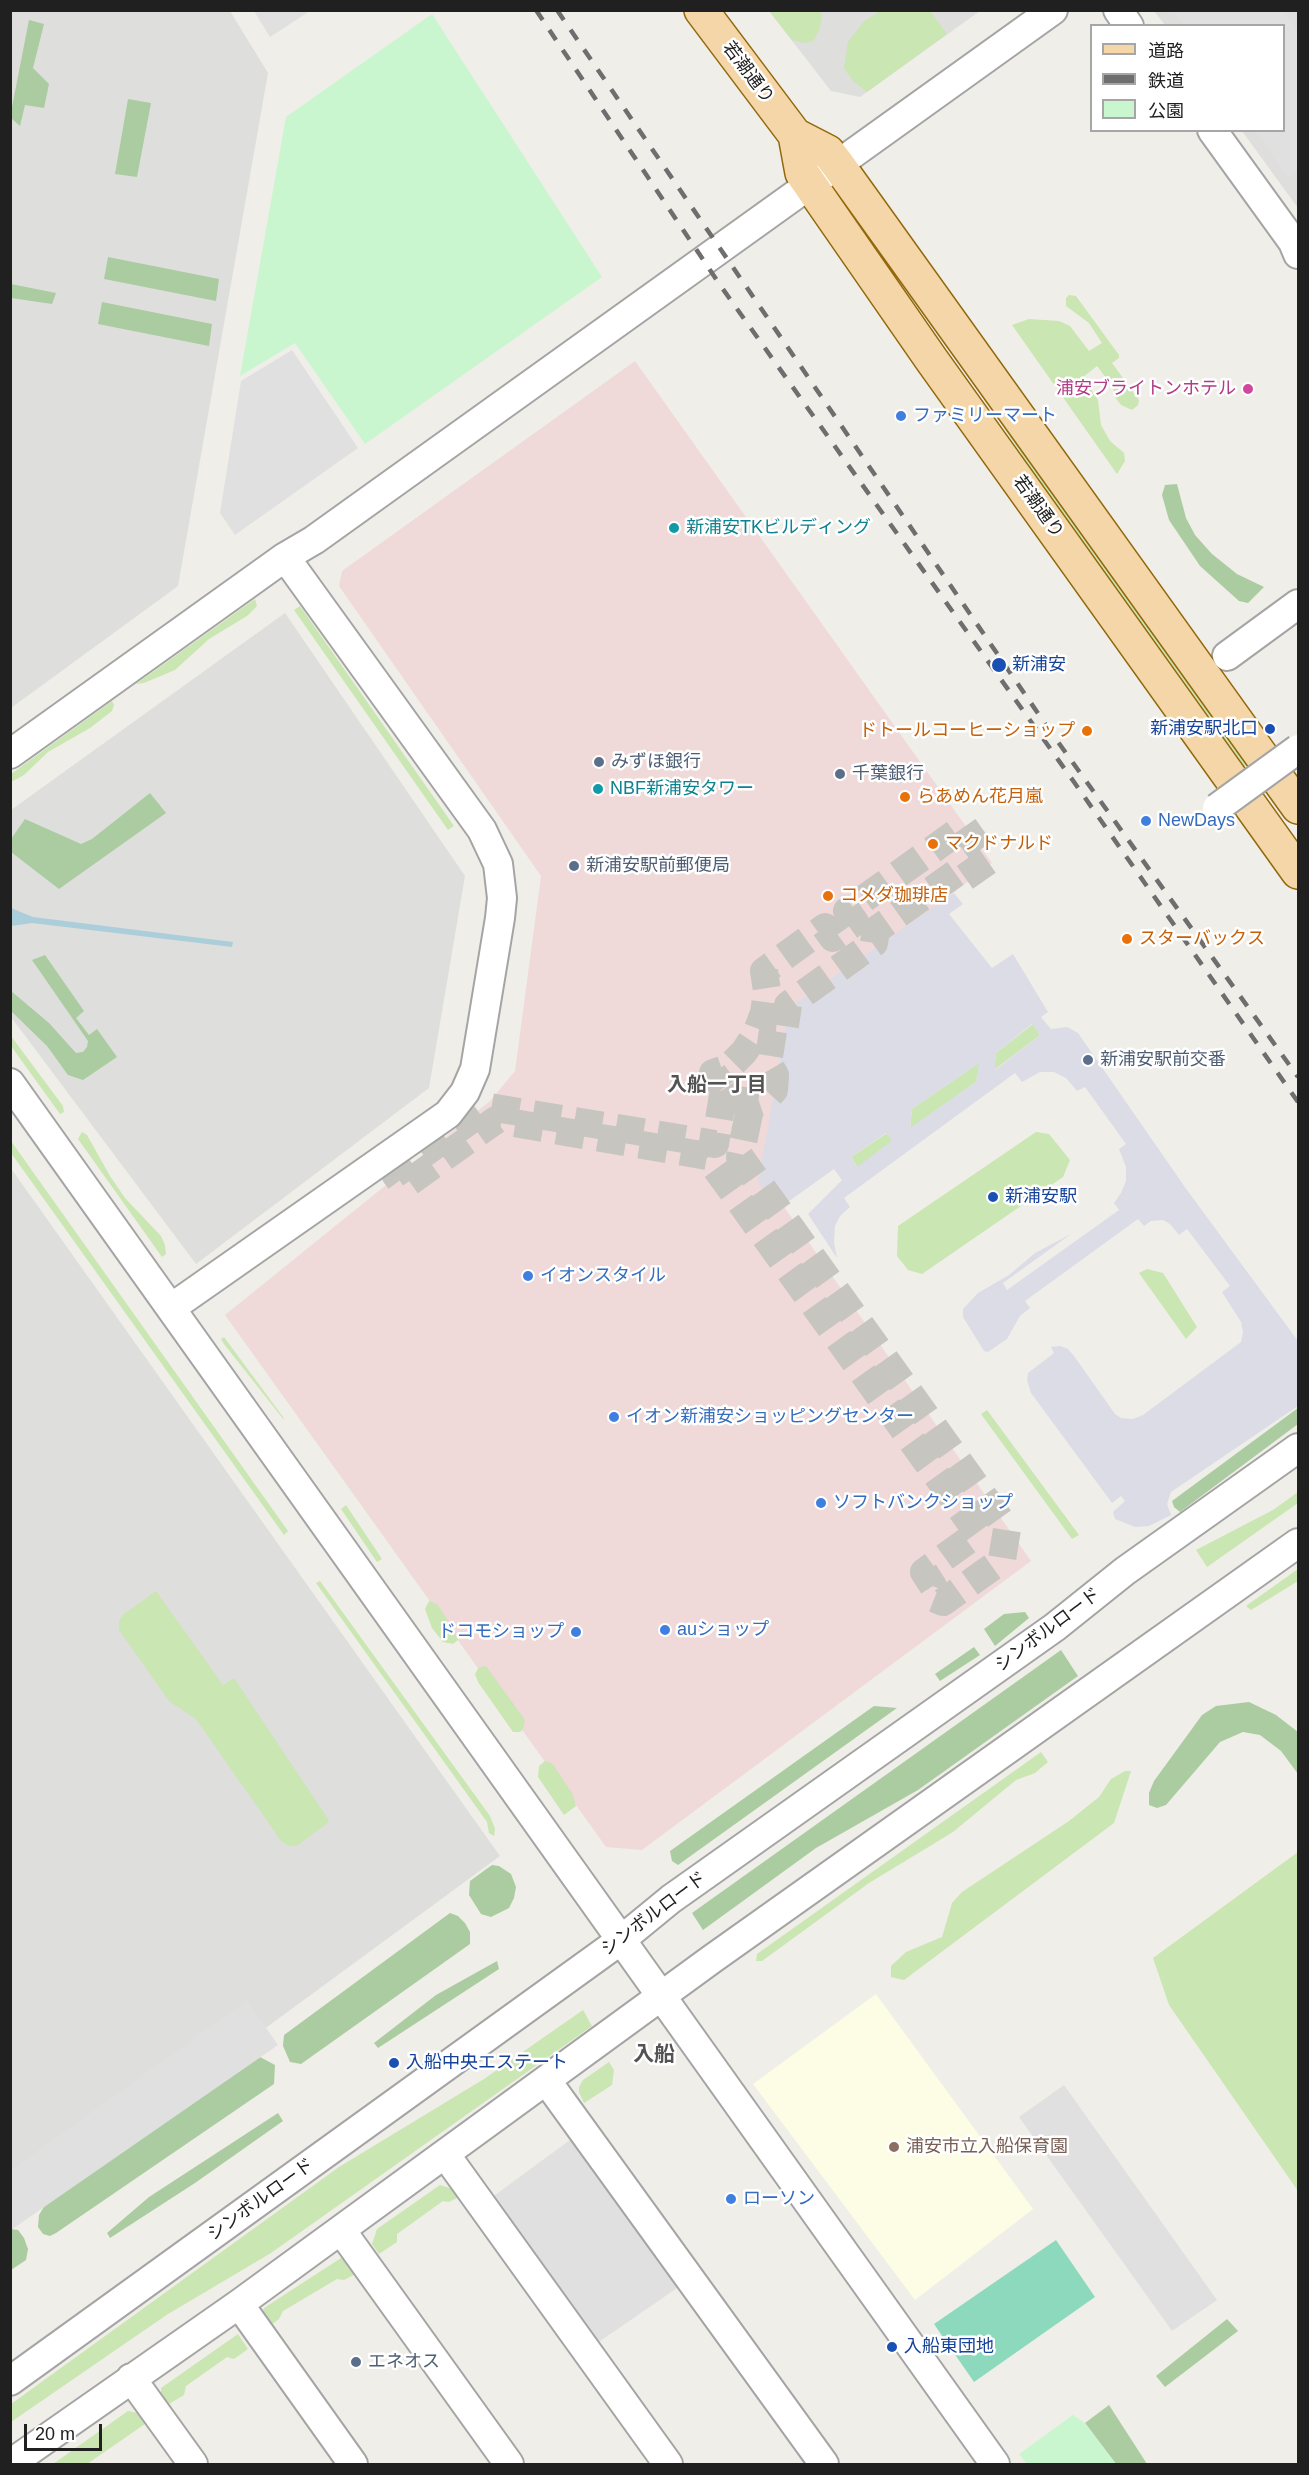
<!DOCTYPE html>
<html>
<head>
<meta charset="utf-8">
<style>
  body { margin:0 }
  #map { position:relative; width:1309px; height:2475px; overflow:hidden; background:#f0eee8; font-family:Arial,"Noto Sans JP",sans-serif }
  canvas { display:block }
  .frame { position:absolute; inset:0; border:12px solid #202020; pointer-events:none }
  .legend { position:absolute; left:1090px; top:24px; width:195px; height:108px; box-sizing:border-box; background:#fff; border:2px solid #a6a6a6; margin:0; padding:8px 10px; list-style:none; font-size:18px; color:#202020 }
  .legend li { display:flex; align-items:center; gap:12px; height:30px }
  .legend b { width:30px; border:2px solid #a6a6a6 }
  .scale { position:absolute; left:24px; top:2424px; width:78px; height:27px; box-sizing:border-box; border:3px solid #202020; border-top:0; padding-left:8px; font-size:18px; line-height:21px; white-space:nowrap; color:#202020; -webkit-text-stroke:4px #fff; paint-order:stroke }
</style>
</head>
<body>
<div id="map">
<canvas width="1309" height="2475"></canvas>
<div class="frame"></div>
<ul class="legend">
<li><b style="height:8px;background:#f5d6a8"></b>道路</li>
<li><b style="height:8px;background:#6e6e6e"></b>鉄道</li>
<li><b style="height:16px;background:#c9f6ce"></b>公園</li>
</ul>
<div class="scale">20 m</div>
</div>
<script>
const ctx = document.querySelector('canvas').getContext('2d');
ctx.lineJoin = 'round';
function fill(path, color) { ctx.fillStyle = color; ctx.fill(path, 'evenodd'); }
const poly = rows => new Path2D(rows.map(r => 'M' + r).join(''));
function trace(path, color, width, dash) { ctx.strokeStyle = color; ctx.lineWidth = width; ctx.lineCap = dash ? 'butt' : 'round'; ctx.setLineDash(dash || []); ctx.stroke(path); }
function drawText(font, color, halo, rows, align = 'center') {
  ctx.font = font + ' Arial,"Noto Sans JP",sans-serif'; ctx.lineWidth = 5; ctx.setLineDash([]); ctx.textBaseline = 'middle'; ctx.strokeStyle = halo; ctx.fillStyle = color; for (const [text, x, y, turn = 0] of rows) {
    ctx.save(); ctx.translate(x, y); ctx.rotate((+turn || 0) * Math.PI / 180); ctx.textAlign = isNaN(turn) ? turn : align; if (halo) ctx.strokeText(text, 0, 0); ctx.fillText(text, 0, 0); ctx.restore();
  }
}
fill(poly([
  [11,11,230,11,268,73,178,586,11,708],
  [769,11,980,11,860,97,831,91],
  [1154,11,1298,11,1298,208,1242,131,1284,130,1284,26,1165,25],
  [285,613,465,876,429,1088,196,1264,11,1017,11,810],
  [10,1167,500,1856,11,2215,10,2215]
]), '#dededd');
fill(poly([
  [635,361,992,863,797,1014,766,1181,1031,1561,642,1850,606,1847,225,1315,490,1101,515,1071,541,876,339,586,342,571]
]), '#efdad9');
fill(poly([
  [876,1994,1033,2209,915,2300,753,2084]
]), '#fcfde4');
fill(poly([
  [882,10,930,11,947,34,867,92,853,81,844,68,848,42,864,21],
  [769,11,820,11,822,16,820,28,814,40,806,43,792,40],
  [1069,295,1076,296,1119,355,1119,358,1112,363,1139,400,1138,405,1132,410,1121,405,1115,397,1113,387,1097,366,1083,377,1098,400,1101,425,1110,441,1124,453,1125,461,1117,474,1012,325,1029,319,1059,321,1070,326,1089,351,1102,343,1089,323,1066,306,1066,298],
  [997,405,1251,762,1241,769,1036,477,991,408],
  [255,599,257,606,247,616,209,639,175,670,144,683,136,684],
  [300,606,454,826,448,830,294,610],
  [112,701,114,705,112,711,90,728,48,752,24,775,11,782,11,774],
  [1033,1024,1040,1035,994,1070,996,1053],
  [11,1036,63,1106,64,1112,60,1114,11,1046],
  [980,1062,976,1082,910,1129,912,1109],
  [82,1132,87,1135,110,1176,125,1198,161,1236,165,1245,166,1254,162,1257,78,1139],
  [1036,1132,1049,1134,1070,1160,1063,1177,922,1274,908,1270,897,1256,898,1226],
  [887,1133,893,1141,858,1168,851,1157],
  [11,1141,288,1531,284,1535,11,1153],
  [1147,1269,1163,1273,1197,1327,1186,1339,1139,1273],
  [224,1337,283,1417,284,1420,224,1344,221,1339],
  [987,1410,1079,1535,1072,1539,981,1414],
  [1298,1492,1298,1503,1207,1567,1196,1550,1273,1510],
  [346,1505,382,1559,377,1562,341,1509],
  [1298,1569,1298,1581,1251,1610,1246,1606],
  [320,1581,490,1816,495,1829,494,1836,489,1833,487,1822,316,1583],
  [156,1591,223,1685,234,1678,328,1819,329,1822,298,1845,289,1846,282,1842,196,1719,169,1701,119,1630,119,1621,124,1614],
  [429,1601,437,1604,454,1630,458,1640,453,1644,443,1642,432,1628,425,1609],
  [486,1666,525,1720,523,1729,520,1732,513,1732,478,1682,475,1674,479,1667],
  [1041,1752,1048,1762,1035,1773,1016,1780,953,1832,869,1883,762,1961,756,1961,757,1954],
  [545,1761,552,1763,572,1793,576,1806,564,1815,538,1777,539,1766],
  [1125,1771,1131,1771,1114,1823,904,1980,891,1977,891,1966,906,1952,942,1937,952,1903,962,1892,1069,1821,1099,1797,1111,1779],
  [1298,1852,1298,2191,1169,2005,1153,1958],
  [583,2010,592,2026,271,2253,168,2314,11,2422,11,2404,339,2167,484,2079],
  [609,2062,614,2070,612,2085,584,2103,579,2092,579,2087,583,2080],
  [440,2185,453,2189,459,2197,449,2202,443,2201,397,2234,397,2242,379,2254,372,2244,377,2229],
  [341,2258,350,2260,359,2272,344,2280,337,2279,283,2311,279,2319,266,2329,261,2317,264,2308],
  [238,2334,248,2349,234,2359,227,2357,186,2386,184,2395,169,2404,161,2400,161,2388],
  [128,2411,138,2413,145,2424,87,2464,53,2464]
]), '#cae6b2');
fill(poly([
  [29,20,44,24,33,68,49,84,44,108,25,105,20,126,11,118,11,112],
  [128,99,151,103,137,177,115,174],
  [108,257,219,279,216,301,104,279],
  [10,284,11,284,56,293,52,304,11,298],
  [102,302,212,324,209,346,98,324],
  [1177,484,1186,518,1195,535,1212,554,1237,574,1264,587,1248,603,1239,601,1200,566,1169,520,1162,495,1165,485],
  [150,793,166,813,59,889,11,852,11,839,25,819,81,844,92,839],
  [45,955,84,1011,76,1018,89,1035,97,1029,117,1057,83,1080,68,1075,47,1046,11,1011,11,991,49,1023,76,1053,83,1052,87,1047,88,1041,32,960],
  [1298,1408,1298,1424,1180,1512,1174,1507,1172,1501],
  [1025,1612,1029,1618,995,1646,984,1629,1004,1614],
  [974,1647,980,1655,940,1681,935,1674],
  [1061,1650,1078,1676,918,1790,816,1848,703,1930,692,1913],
  [1249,1702,1276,1715,1298,1732,1298,1774,1281,1751,1260,1735,1243,1732,1220,1742,1166,1805,1157,1808,1149,1805,1149,1793,1154,1781,1202,1715,1216,1706],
  [874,1706,897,1708,678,1865,672,1861,670,1851],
  [492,1865,499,1866,511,1874,516,1887,514,1898,509,1908,491,1917,481,1914,469,1895,470,1881],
  [450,1913,458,1916,465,1923,470,1932,470,1944,301,2064,290,2062,283,2046,284,2035],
  [497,1961,499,1969,378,2048,374,2043,436,1995],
  [260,2057,275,2065,274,2084,56,2233,50,2236,43,2234,38,2227,39,2215,45,2205],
  [278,2113,283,2121,195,2183,110,2238,107,2233,149,2197],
  [11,2229,18,2230,24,2238,28,2249,26,2260,11,2270],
  [1227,2319,1238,2331,1165,2387,1156,2376],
  [1109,2405,1147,2464,1116,2464,1085,2423]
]), '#abcca0');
fill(poly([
  [432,14,602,277,365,444,295,343,240,376,286,117],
  [1073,2415,1085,2423,1116,2464,1027,2464,1019,2454]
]), '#c9f6ce');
fill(poly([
  [1056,2240,1095,2297,974,2382,934,2324]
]), '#8cd9be');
fill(poly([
  [254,11,310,11,270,37],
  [1173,11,1284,11,1298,31,1298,170,1287,178,1255,131,1284,130,1284,26,1183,25],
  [292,350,358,448,235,535,220,513,241,381],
  [247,2000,278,2045,11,2230,11,2170],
  [1064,2085,1217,2300,1172,2331,1019,2117],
  [574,2137,680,2286,593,2346,491,2198]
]), '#e0e0e0');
fill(poly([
  [954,893,963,904,949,914,992,968,1013,954,1048,1012,1041,1017,1051,1029,1067,1027,1078,1033,1187,1190,1298,1341,1298,1406,1171,1492,1167,1504,1171,1515,1149,1526,1135,1527,1115,1519,1113,1512,1125,1501,1121,1496,1112,1503,1031,1393,1027,1380,1028,1373,1054,1353,1051,1347,1060,1346,1068,1349,1074,1356,1115,1414,1121,1418,1133,1419,1143,1415,1241,1342,1243,1333,1241,1322,1222,1292,1230,1286,1187,1229,1179,1235,1170,1224,1163,1220,1151,1221,1144,1226,1138,1219,1025,1301,1030,1308,1020,1316,1007,1339,988,1352,984,1351,963,1317,963,1309,978,1293,1009,1275,1035,1253,1071,1234,1003,1283,1007,1290,1119,1210,1114,1203,1121,1193,1126,1181,1126,1167,1119,1149,1126,1144,1085,1087,1077,1091,1066,1078,1054,1072,1040,1072,1022,1082,1015,1073,844,1198,850,1207,840,1216,835,1226,834,1243,837,1258,808,1214,842,1180,834,1169,778,1209,758,1183,789,1008],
  [1032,1024,1040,1035,995,1070,996,1053],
  [979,1063,976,1082,910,1128,912,1109],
  [886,1133,892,1141,857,1167,851,1157]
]), '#dcdce6');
fill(poly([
  [11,908,33,917,233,942,232,947,32,923,11,926]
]), '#acceda');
trace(poly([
  [964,827,988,861,961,880,956,873,876,930,874,943,788,1005,784,1032,773,1031,768,1063,775,1075,774,1090,764,1101,758,1103,731,1099,713,1073,728,1068,744,1052,756,1034,764,1013,767,991,764,971,825,927,833,938,855,922,847,911,964,827],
  [724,1089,731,1099,751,1104,740,1157,1007,1529,1002,1560,943,1602,933,1598,931,1591,933,1586,924,1572,978,1533,707,1156,496,1120,404,1186,395,1174,489,1107,715,1144,724,1089]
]), '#c6c5c0', 28, [28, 14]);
const minor = poly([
  [1118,10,1129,26],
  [1212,130,1293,242,1298,254],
  [1227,656,1298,604],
  [10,754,285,557,314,540,1053,10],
  [10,1083,995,2464],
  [171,1308,448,1114,465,1092,475,1069,500,918,502,898,498,864,482,830,285,557],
  [546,2080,824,2464],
  [445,2154,668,2464],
  [341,2230,509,2464],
  [239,2304,353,2464],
  [131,2378,193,2464],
  [10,2381,621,1940,671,1899,1055,1627,1125,1571,1298,1448],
  [10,2464,239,2304,712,1959,1298,1543]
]);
const major = poly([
  [701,10,795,135,802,173,931,359,1298,872],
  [795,135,828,152,838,165,1298,807]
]);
trace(minor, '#a4a4a4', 32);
trace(major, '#91690c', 36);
trace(minor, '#fff', 28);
trace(major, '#f5d6a8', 33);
trace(poly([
  [536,10,720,285,1074,782,1298,1102],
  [557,10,1048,728,1298,1077]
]), '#6e6e6e', 4.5, [12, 12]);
const minorBridge = poly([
  [1217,808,1298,749]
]);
trace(minorBridge, '#a4a4a4', 32, []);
trace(minorBridge, '#fff', 28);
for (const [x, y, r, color] of [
  [1248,389,6,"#d1479c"],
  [901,416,6,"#3f7fe0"],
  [674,528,6,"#0f9aa8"],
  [999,665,8,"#1a4fb4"],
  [1270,729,6,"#1a4fb4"],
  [1087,731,6,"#e8710a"],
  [599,762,6,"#5c6f8a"],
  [840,774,6,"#5c6f8a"],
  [598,789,6,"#0f9aa8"],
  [905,797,6,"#e8710a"],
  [1146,821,6,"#3f7fe0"],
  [933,844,6,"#e8710a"],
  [574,866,6,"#5c6f8a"],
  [828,896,6,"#e8710a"],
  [1127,939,6,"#e8710a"],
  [1088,1060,6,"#5c6f8a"],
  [993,1197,6,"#1a4fb4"],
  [528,1276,6,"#3f7fe0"],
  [614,1417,6,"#3f7fe0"],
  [821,1503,6,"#3f7fe0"],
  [665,1630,6,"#3f7fe0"],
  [576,1632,6,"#3f7fe0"],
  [394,2063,6,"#1a4fb4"],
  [894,2147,6,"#8d6e63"],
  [731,2199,6,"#3f7fe0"],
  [892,2347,6,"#1a4fb4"],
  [356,2362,6,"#5c6f8a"]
]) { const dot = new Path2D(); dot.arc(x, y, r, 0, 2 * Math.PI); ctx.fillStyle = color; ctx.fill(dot); trace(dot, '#fff', 2); }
drawText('18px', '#202020', '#fff', [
  ["若潮通り",748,73,53],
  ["若潮通り",1038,507,54],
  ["シンボルロード",1048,1630,-37],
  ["シンボルロード",654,1914,-37],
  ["シンボルロード",261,2200,-36]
]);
drawText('18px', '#b23c85', '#fff', [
  ["浦安ブライトンホテル",1236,389]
], 'right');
drawText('18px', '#366cbe', '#fff', [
  ["ファミリーマート",913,416],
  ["NewDays",1158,821],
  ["イオンスタイル",540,1276],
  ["イオン新浦安ショッピングセンター",626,1417],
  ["ソフトバンクショップ",833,1503],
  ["auショップ",677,1630],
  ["ドコモショップ",564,1632,"right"],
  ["ローソン",743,2199]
], 'left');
drawText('18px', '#0d838f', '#fff', [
  ["新浦安TKビルディング",686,528],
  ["NBF新浦安タワー",610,789]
], 'left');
drawText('18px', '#164399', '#fff', [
  ["新浦安",1012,665],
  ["新浦安駅北口",1258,729,"right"],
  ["新浦安駅",1005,1197],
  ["入船中央エステート",406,2063],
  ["入船東団地",904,2347]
], 'left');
drawText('18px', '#c56008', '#fff', [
  ["ドトールコーヒーショップ",1075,731,"right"],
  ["らあめん花月嵐",917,797],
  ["マクドナルド",945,844],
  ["コメダ珈琲店",840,896],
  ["スターバックス",1139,939]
], 'left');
drawText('18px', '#4e5e75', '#fff', [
  ["みずほ銀行",611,762],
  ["千葉銀行",852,774],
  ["新浦安駅前郵便局",586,866],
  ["新浦安駅前交番",1100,1060],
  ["エネオス",368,2362]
], 'left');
drawText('18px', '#785e54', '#fff', [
  ["浦安市立入船保育園",906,2147]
], 'left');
drawText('bold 20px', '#535353', '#fff', [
  ["入船一丁目",717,1085]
]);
drawText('bold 21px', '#535353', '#fff', [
  ["入船",654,2055]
]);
</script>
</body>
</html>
